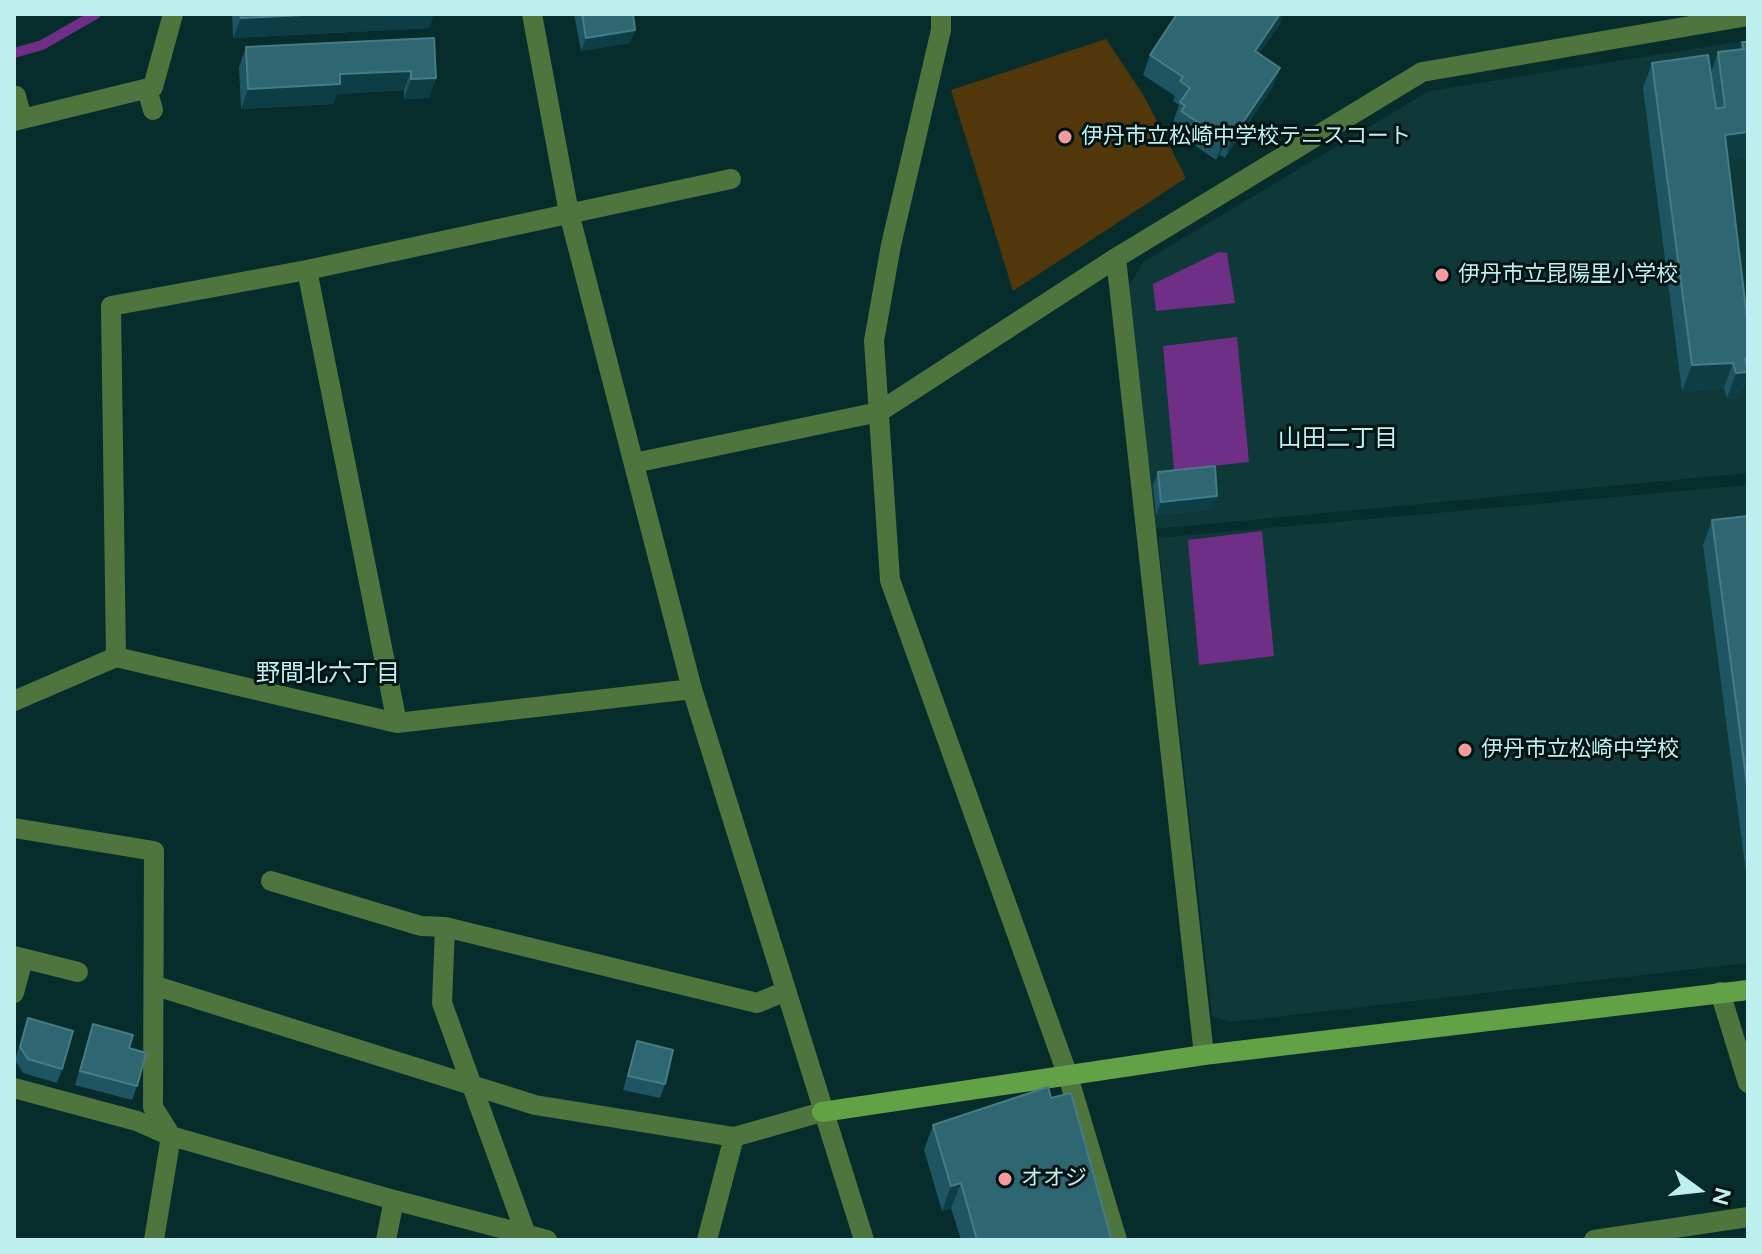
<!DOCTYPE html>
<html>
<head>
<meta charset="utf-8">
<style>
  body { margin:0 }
  #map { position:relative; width:1762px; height:1254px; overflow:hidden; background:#072c2c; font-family:Figtree,sans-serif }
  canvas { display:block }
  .frame { position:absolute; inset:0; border:16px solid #beefef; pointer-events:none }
  .north { position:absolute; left:1658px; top:1150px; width:80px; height:80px; -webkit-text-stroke:6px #001313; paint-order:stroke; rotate:105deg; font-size:22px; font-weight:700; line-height:32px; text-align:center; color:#beefef }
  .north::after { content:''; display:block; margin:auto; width:28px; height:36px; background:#beefef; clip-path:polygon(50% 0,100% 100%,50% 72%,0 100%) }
</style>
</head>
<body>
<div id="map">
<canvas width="1762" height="1254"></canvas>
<div class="frame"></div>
<div class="north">N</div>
</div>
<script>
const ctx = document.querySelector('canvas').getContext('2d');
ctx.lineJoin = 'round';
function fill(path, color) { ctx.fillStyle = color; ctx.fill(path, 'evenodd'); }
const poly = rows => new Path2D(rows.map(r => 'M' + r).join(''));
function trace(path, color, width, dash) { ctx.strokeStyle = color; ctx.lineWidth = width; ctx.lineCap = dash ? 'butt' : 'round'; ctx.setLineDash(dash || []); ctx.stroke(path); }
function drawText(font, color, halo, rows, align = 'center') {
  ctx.font = font + ' Figtree,"Noto Sans JP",sans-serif'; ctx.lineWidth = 6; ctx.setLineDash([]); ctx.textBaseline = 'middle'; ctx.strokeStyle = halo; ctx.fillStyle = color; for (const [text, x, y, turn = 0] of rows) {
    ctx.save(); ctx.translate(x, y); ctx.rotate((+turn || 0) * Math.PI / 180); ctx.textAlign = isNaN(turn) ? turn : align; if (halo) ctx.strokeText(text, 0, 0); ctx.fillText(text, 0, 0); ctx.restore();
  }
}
fill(poly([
  [1748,40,1748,473,1155,529,1128,288,1143,262,1429,91],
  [1748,485,1748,963,1230,1022,1212,1016,1158,538]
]), '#0f3839');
fill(poly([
  [1106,39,1144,96,1186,178,1013,291,951,90]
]), '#513709');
fill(poly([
  [1219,252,1227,253,1235,303,1156,311,1153,284],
  [1237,337,1249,462,1174,470,1163,346],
  [1262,531,1274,656,1199,665,1188,540]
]), '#702f86');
trace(poly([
  [14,53,42,45,96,14]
]), '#702f86', 10);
trace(poly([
  [532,14,569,213,692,689],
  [941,14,941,30,891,245,874,341,890,580,1068,1076,1117,1240],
  [147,89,153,110],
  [16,96,22,119],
  [14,121,153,87,173,14],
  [1116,258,1204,1055],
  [307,270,397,723],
  [634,463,879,412,1116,258,1422,72,1748,16],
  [116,657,111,306,307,270,731,179],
  [14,701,116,657,397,723,692,689,864,1240],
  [14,828,154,851,153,1107,171,1136,154,1240],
  [271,881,421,926,445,927,757,1003,786,991],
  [445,927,442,1003,528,1240],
  [14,956,78,972],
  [156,986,535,1105,734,1137],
  [1720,992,1748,1083],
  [14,993,23,959],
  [14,1088,137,1121,171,1136,394,1200,547,1240],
  [386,1240,394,1200],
  [707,1240,734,1137,822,1112],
  [1594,1240,1748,1217]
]), '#4e753d', 20);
trace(poly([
  [822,1112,1204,1055,1748,990]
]), '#62a146', 20);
fill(poly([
  [232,14,434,14,429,28,233,38],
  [574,14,633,14,635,30,630,43,581,51],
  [1281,22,1259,54,1280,68,1272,88,1225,158,1220,155,1216,160,1174,131,1176,124,1173,122,1179,105,1173,101,1175,96,1143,75,1150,55],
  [434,38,436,78,429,98,404,99,404,90,337,94,333,104,241,109,239,67,246,47],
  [1742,42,1748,42,1748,157,1728,159,1748,326,1748,373,1739,397,1727,398,1724,388,1682,391,1643,88,1652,63,1711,73,1718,52,1740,50],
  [1158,472,1212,509,1156,515,1153,485],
  [1748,516,1748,888,1703,545,1712,520],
  [28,1018,62,1069,57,1083,23,1073,15,1060],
  [93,1024,129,1048,137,1086,132,1100,75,1085],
  [637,1041,665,1084,660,1098,623,1090],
  [933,1125,1111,1238,1110,1240,961,1240,951,1208,942,1211,924,1150]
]), '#1d5662');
fill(poly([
  [325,14,434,14,429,28,233,38,241,18],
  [1280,14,1283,14,1281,22,1247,71,1255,51],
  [635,30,630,43,581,51,586,38],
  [1280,68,1272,88,1225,158,1232,138],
  [411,71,404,90,337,94,333,104,241,109,248,89,340,74],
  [436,78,429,98,404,99,411,79],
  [1748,132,1748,157,1716,161,1725,135],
  [1227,135,1220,155,1216,160,1224,140],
  [1745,359,1748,359,1748,373,1739,397,1727,398,1736,373],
  [1733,363,1724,388,1682,391,1692,365],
  [1217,496,1212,509,1156,515,1161,502],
  [961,1183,951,1208,942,1211,951,1186]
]), '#0d3e46');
const building = poly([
  [240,14,325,14,241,18,240,14],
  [582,14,633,14,635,30,586,38,582,14],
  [1177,14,1280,14,1255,51,1280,68,1232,138,1227,135,1224,140,1181,111,1185,106,1180,102,1190,88,1180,81,1183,77,1150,55,1177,14],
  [434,38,436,78,411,79,411,71,340,74,340,84,248,89,246,47,434,38],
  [1742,42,1748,42,1748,132,1725,135,1748,326,1748,359,1745,359,1748,372,1736,373,1733,363,1692,365,1652,63,1708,55,1716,109,1725,107,1718,52,1744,49,1742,42],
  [1215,466,1217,496,1161,502,1158,472,1215,466],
  [1748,516,1748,792,1712,520,1748,516],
  [28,1018,73,1031,62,1069,28,1059,20,1047,28,1018],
  [93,1024,133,1035,129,1048,146,1053,137,1086,80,1071,93,1024],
  [637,1041,673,1050,665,1084,628,1076,637,1041],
  [1048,1087,1051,1098,1071,1093,1111,1238,1104,1240,977,1240,961,1183,951,1186,933,1125,1048,1087]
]);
fill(building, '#2e6671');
trace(building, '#457c85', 2);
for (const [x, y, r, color] of [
  [1065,137,8,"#f59b9f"],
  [1442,275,8,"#f59b9f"],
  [1465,750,8,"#f59b9f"],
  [1005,1179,8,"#f59b9f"]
]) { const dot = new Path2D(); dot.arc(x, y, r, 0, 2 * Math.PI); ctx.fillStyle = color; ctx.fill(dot); trace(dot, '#001313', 3); }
drawText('22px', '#beefef', '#001313', [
  ["伊丹市立松崎中学校テニスコート",1081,137],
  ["伊丹市立昆陽里小学校",1458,275],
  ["伊丹市立松崎中学校",1481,750],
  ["オオジ",1021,1179]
], 'left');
drawText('24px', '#beefef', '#001313', [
  ["山田二丁目",1338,439],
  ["野間北六丁目",328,674]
]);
</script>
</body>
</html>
